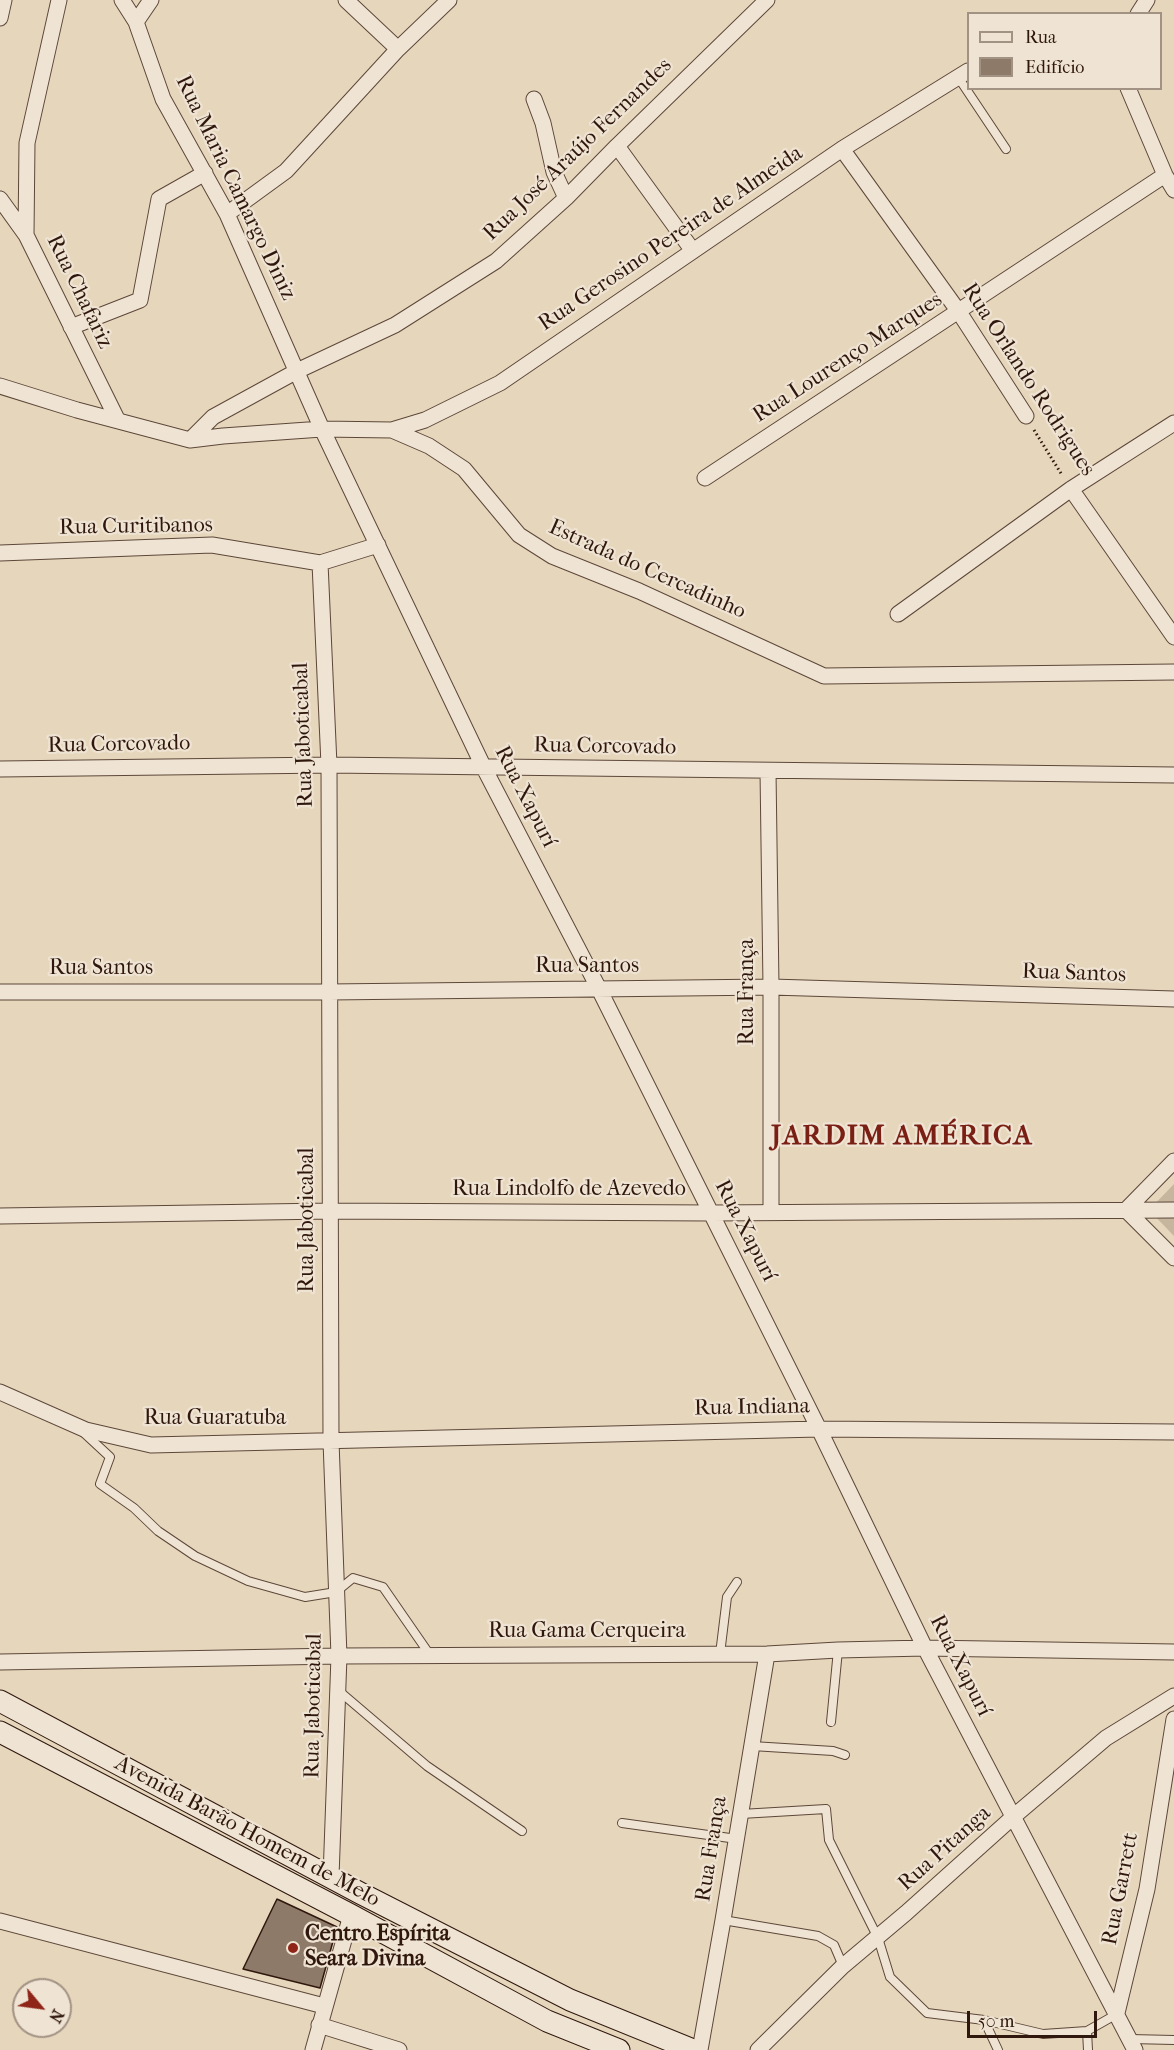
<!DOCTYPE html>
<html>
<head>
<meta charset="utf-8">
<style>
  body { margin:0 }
  #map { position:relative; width:1174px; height:2050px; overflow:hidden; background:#e6d6bc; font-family:"IM FELL French Canon",serif }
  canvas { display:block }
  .legend { position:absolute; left:967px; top:12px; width:195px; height:78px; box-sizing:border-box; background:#efe4d3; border:2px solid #a29284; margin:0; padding:8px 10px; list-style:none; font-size:18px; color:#2f170d }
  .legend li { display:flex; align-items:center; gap:12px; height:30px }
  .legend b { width:30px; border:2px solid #a29284 }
  .north { position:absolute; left:12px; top:1978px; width:60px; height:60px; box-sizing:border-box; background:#efe4d3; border:2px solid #a29284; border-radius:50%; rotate:119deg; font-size:16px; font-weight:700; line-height:24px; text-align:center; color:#2f170d }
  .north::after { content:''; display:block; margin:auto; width:21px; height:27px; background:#8f2418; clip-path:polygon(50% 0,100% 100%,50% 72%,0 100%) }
  .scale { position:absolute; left:967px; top:2011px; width:130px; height:27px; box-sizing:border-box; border:3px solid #2f170d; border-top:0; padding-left:8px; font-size:18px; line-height:21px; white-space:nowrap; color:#2f170d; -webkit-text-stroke:4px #efe4d3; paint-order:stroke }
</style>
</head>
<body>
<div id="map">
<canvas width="1174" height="2050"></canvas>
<ul class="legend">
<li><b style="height:8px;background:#efe4d3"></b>Rua</li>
<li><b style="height:16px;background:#8e7a68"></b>Edifício</li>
</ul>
<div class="north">N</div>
<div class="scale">50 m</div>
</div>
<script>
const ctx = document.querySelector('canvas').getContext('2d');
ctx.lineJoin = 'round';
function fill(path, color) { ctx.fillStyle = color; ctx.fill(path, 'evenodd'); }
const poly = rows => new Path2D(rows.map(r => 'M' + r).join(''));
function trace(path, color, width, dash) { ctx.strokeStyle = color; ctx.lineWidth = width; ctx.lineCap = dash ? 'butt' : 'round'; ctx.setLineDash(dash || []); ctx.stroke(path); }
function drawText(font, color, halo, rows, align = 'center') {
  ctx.font = font + ' "IM FELL French Canon",serif'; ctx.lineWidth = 4.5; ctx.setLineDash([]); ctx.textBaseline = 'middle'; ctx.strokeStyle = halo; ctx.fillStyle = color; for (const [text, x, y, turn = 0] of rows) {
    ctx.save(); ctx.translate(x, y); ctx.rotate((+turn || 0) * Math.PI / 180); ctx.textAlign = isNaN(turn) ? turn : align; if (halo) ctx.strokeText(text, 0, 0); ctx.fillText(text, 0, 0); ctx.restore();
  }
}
fill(poly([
  [1174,1184,1174,1236,1149,1210]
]), '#c7b69e');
const building = poly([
  [277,1899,337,1927,320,1988,243,1969,277,1899]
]);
fill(building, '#8e7a68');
trace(building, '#2f170d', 1.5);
const service = poly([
  [958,77,1006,149],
  [82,1431,110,1457,100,1484,134,1508,158,1531,195,1556,248,1581,305,1597,336,1592,353,1578,383,1587,430,1655],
  [720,1654,727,1597,737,1582],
  [339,1691,427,1766,522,1831],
  [831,1722,838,1650],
  [752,1746,833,1751,845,1755],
  [741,1814,826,1809,829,1840,878,1938,890,1977,927,2013,984,2020,1043,2034,1087,2031,1117,2014],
  [622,1823,737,1839],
  [723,1920,818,1936,834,1945,843,1966],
  [984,2020,998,2050],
  [1087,2031,1088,2050],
  [1130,2039,1174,2040]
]);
const minor = poly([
  [59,0,27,143,26,235,118,421],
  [122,0,136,22,163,99,227,214,322,429,484,768,599,989,819,1429,925,1648,1135,2050],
  [346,0,398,49],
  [1138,14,1147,0],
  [0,18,4,0],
  [136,22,151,0],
  [1128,88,1165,175,1174,190],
  [534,99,543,123,554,172,566,198],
  [617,146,693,251],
  [842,149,959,312,1026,416],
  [0,199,26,235],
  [227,214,286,171,398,49,449,0],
  [71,327,140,300,159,199,205,173],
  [0,386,77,410,190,440,223,436,322,429,392,430,429,446,464,469,519,535,552,556,639,591,824,676,1174,672],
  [392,430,425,420,500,383,842,149,968,71],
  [190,440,213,417,297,371,395,325,496,261,566,198,617,146,767,0],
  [705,478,1165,175],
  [1071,489,1174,637],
  [0,553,212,545,320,563,378,545],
  [320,563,329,765,331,1441,339,1656,331,1877],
  [898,614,1071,489,1174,423],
  [0,769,329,765,1174,775],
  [768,771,771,987,771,1212],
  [0,992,329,992,771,987,1174,999],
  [1174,1161,1126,1210,1174,1258],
  [0,1216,330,1211,711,1213,1174,1210],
  [0,1392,86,1430,151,1445,819,1429,1174,1432],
  [0,1662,339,1656,767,1654,838,1650,925,1648,1174,1652],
  [0,1921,324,2006],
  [1117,2013,1147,1889,1174,1719],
  [319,2025,399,2050],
  [313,2050,351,1915],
  [700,2050,723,1920,767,1654],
  [758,2050,843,1966,906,1913,1013,1817,1106,1738,1174,1696]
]);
const secondary = poly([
  [0,1701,360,1893,570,2000,693,2050],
  [0,1732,351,1915,547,2021,619,2050]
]);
trace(service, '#5d4739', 10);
trace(minor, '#5d4739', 17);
trace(secondary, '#2f170d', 23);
trace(poly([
  [1034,430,1062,475]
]), '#2f170d', 3, [1.5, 3]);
trace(service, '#efe4d3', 8);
trace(minor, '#efe4d3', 15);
trace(secondary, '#efe4d3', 21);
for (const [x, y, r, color] of [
  [293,1948,6,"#8f2418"]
]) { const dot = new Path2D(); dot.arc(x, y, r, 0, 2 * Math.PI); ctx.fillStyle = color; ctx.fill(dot); trace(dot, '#efe4d3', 2); }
drawText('22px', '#2f170d', '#efe4d3', [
  ["Rua José Araújo Fernandes",578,150,-44],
  ["Rua Maria Camargo Diniz",235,188,64],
  ["Rua Gerosino Pereira de Almeida",671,239,-34],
  ["Rua Chafariz",79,292,64],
  ["Rua Lourenço Marques",848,358,-33],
  ["Rua Orlando Rodrigues",1028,380,57],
  ["Rua Curitibanos",136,527,-1],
  ["Estrada do Cercadinho",647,570,24],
  ["Rua Jaboticabal",304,735,-92],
  ["Rua Corcovado",119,745,-1],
  ["Rua Corcovado",605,747,1],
  ["Rua Xapurí",525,797,63],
  ["Rua Santos",587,967],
  ["Rua Santos",101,969],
  ["Rua Santos",1074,974,2],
  ["Rua França",748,992,-90],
  ["Rua Lindolfo de Azevedo",569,1190],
  ["Rua Jaboticabal",308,1220,-90],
  ["Rua Xapurí",745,1231,63],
  ["Rua Indiana",752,1408,-1],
  ["Rua Guaratuba",215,1419],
  ["Rua Gama Cerqueira",587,1632],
  ["Rua Xapurí",960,1666,63],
  ["Rua Jaboticabal",314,1706,-89],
  ["Avenida Barão Homem de Melo",247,1832,28],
  ["Rua França",712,1849,-81],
  ["Rua Pitanga",945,1849,-42],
  ["Rua Garrett",1121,1889,-79]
]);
drawText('bold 22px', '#2f170d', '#efe4d3', [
  ["Centro Espírita",305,1935],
  ["Seara Divina",305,1960]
], 'left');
ctx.letterSpacing = '1.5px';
drawText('bold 28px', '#7a1f14', '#efe4d3', [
  ["JARDIM AMÉRICA",902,1137]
]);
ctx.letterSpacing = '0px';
</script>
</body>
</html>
